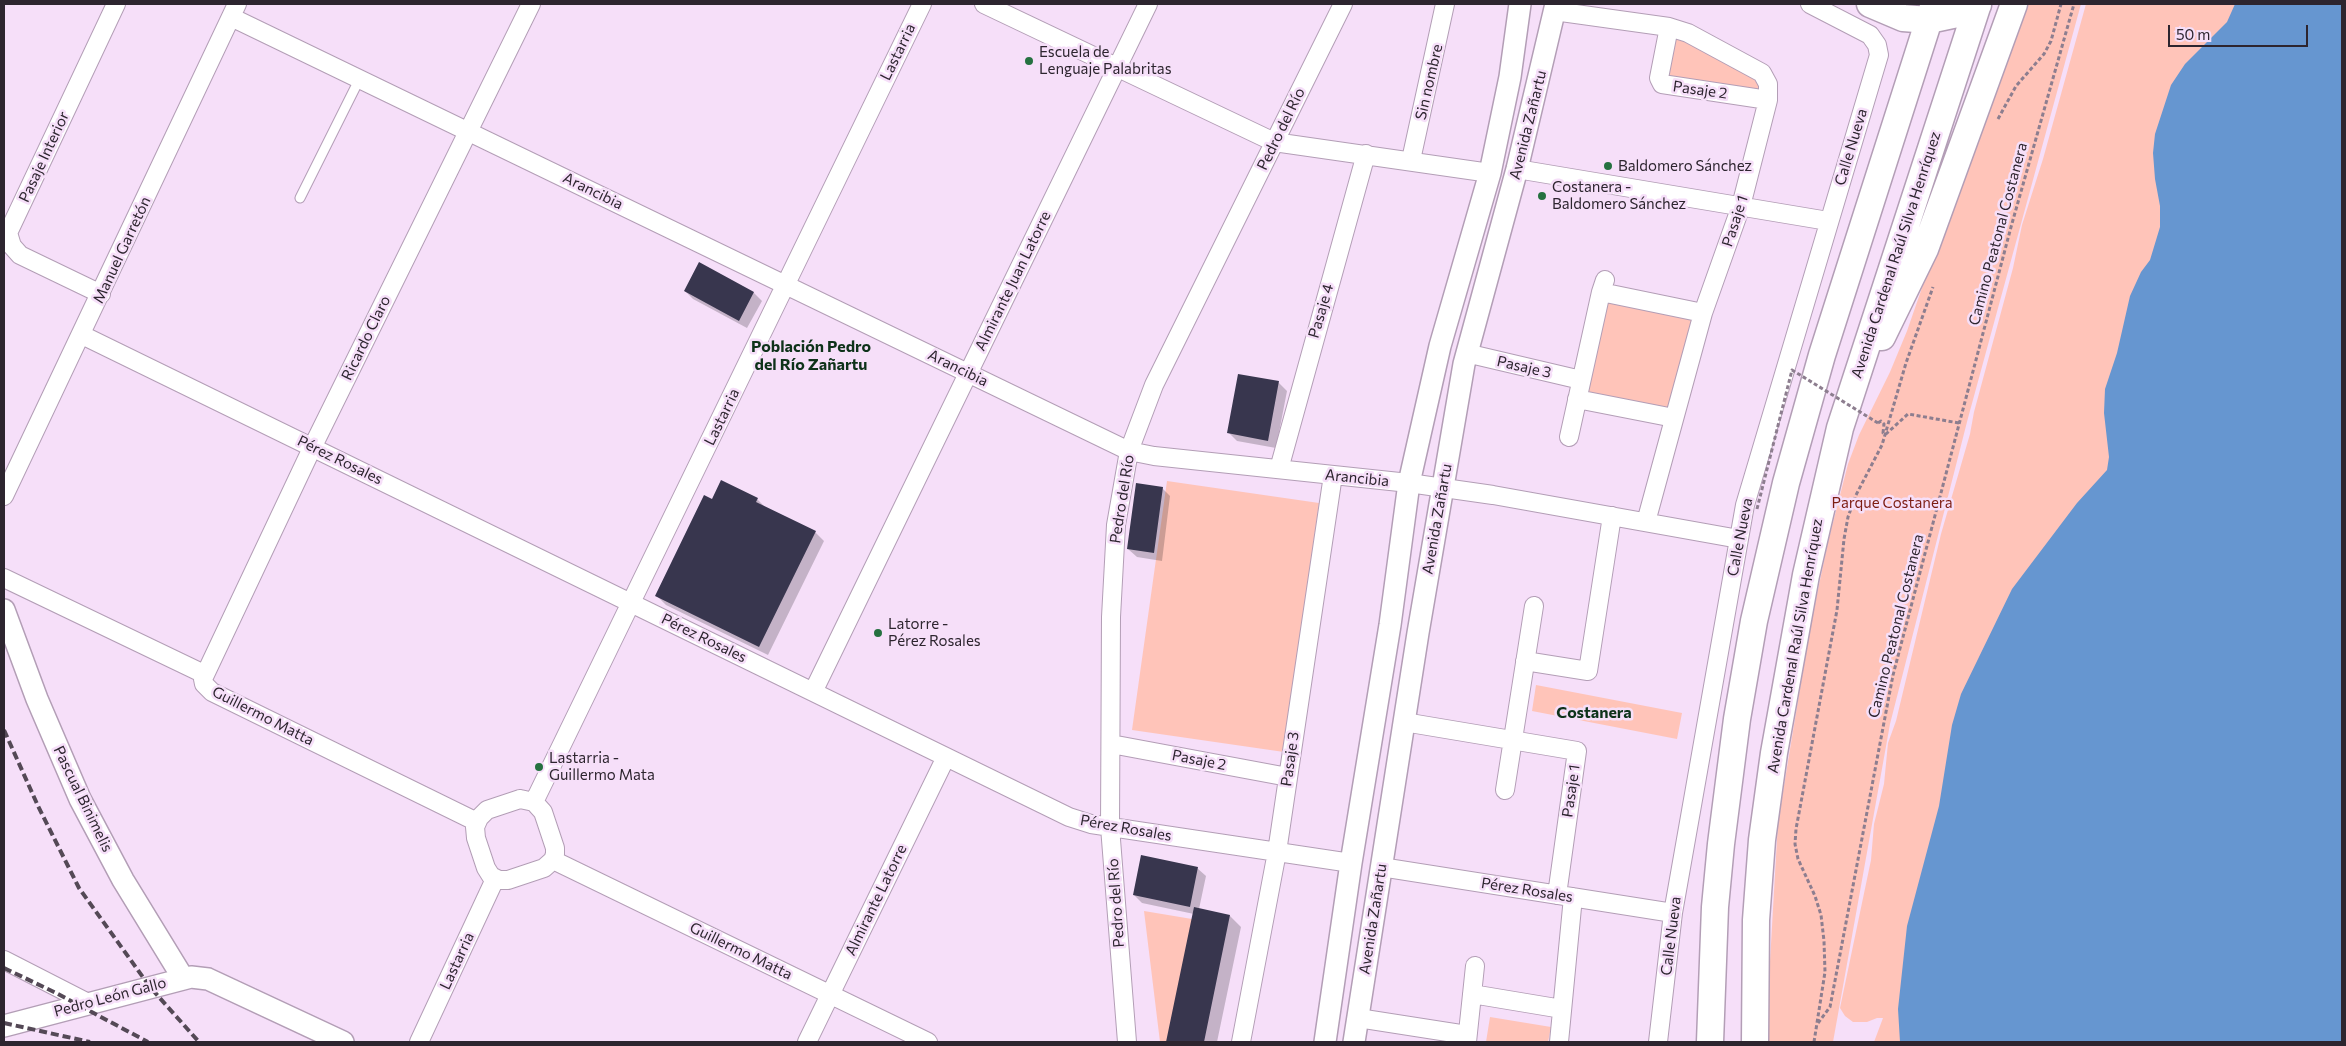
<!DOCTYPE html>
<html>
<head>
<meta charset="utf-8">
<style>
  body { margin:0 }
  #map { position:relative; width:2346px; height:1046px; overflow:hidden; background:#f6dff9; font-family:Commissioner,sans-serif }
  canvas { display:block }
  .frame { position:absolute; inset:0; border:5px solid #2d252f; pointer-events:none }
  .scale { position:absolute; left:2168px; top:25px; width:140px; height:22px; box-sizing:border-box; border:2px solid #2d252f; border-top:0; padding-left:6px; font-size:15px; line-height:18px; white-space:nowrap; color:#2d252f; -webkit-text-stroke:4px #f6dff9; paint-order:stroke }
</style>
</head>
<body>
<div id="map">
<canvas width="2346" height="1046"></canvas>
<div class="frame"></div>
<div class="scale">50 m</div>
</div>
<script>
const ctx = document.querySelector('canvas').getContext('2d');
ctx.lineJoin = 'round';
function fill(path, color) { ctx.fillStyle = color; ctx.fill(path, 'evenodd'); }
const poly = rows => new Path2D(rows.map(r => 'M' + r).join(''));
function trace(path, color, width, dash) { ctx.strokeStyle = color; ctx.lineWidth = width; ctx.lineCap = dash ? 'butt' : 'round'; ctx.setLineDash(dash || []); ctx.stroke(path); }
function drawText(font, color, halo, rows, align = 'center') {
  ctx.font = font + ' Commissioner,sans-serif'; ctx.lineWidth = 5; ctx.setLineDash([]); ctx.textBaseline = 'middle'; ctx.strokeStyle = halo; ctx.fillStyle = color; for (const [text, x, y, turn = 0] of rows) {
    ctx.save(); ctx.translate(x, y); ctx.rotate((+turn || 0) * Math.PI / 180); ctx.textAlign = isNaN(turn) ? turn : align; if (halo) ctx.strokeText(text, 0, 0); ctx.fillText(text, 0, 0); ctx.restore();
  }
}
fill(poly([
  [2027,4,2081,4,1968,418,1890,724,1833,1042,1768,1042,1768,996,1778,822,1810,628,1828,542,1848,464,1859,435,1890,372,1907,331,1966,161],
  [2086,4,2342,4,2342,1042,1874,1042,1883,1018,1877,1018,1867,1022,1853,1022,1845,1016,1840,1008,1871,860,1874,824,1884,784,1888,743,1896,721,1941,534,1970,434,1974,412,2013,268,2022,225,2043,159],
  [1669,27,1749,64,1768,100,1662,84],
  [1601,292,1703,313,1674,418,1577,399],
  [1167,481,1319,503,1284,752,1132,730],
  [1536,685,1682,713,1677,739,1532,711],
  [1144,911,1198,920,1172,1042,1160,1042],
  [1490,1017,1551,1027,1548,1042,1486,1042]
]), '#ffc4b9');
fill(poly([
  [2235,4,2342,4,2342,1042,1900,1042,1898,1009,1907,926,1939,806,1952,725,1961,694,2012,589,2077,503,2107,470,2109,457,2104,413,2105,389,2117,353,2130,296,2141,272,2150,260,2160,227,2160,206,2155,179,2153,153,2155,134,2171,85,2185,64,2227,22]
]), '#6696d0');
fill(poly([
  [700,264,754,293,762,301,747,328,693,299,685,291],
  [1278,382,1287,391,1276,448,1237,441,1229,433],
  [1162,488,1170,496,1162,561,1137,557,1128,549],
  [757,499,766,508,815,532,824,541,768,655,666,605,657,596,713,500],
  [1197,868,1206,876,1199,909,1230,916,1241,927,1217,1042,1168,1042,1194,914,1142,903,1134,895]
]), '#0003');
fill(poly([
  [699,262,754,292,739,321,684,291],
  [1238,374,1279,381,1268,441,1227,433],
  [721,480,758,498,756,502,816,531,759,647,655,596,704,495,712,499],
  [1136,483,1163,487,1154,553,1127,549],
  [1141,855,1198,867,1190,907,1133,895],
  [1194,907,1230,915,1204,1042,1166,1042]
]), '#38364e');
const service = poly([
  [300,198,360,78]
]);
const minor = poly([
  [984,4,1274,142,1490,173],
  [1554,11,1669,27,1688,33,1762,73,1768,84,1768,100,1741,206,1703,313,1646,522],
  [231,17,1129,451,1154,456,1409,483,1493,495,1739,539],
  [1669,27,1659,78,1662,84,1768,100],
  [1411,160,1445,4],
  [1517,169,1828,221],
  [1601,292,1703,313],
  [101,294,20,255,12,246,8,233,116,4],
  [82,335,1069,817,1091,824,1351,863],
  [1466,353,1581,380],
  [1577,399,1674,418],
  [1569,437,1601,292,1605,280],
  [1279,469,1366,154],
  [4,496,237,4],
  [4,578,204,674],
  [1525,661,1588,671,1612,516],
  [813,692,1148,4],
  [1404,722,1577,751,1557,895],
  [1111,744,1288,777],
  [1505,790,1534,606],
  [520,799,534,802,543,812,555,848,555,854,553,860,544,868,508,880,499,880,491,876,486,868,476,838,475,827,479,818,487,810,520,799],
  [534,802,922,4],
  [477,822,212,692,204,684,203,679,313,446,531,4],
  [553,860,928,1042],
  [1381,867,1673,913],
  [4,960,88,1003],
  [1472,994,1562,1009],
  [1358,1018,1467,1035],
  [419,1042,495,879],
  [807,1042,946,757],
  [1127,1042,1110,827,1111,617,1116,525,1129,451,1154,385,1343,4],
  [1241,1042,1277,852,1333,475],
  [1467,1042,1475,966],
  [1559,1042,1573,897],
  [1658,1042,1673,913,1745,505,1879,55,1877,45,1870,35,1810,4]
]);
const tertiary = poly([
  [4,610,37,699,80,799,123,880,183,978],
  [4,1026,191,977,208,979,343,1042],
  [1325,1042,1351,863,1390,625,1409,483,1440,346,1490,173,1510,77,1520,4],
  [1354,1042,1418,633,1464,364,1517,169,1556,4]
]);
const primary = poly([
  [1870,4,1903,18,1929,20,1962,13,1978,5],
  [1882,337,1925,249,2014,4],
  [1710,1042,1715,907,1721,844,1737,719,1754,621,1786,483,1822,355,1934,4],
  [1755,1042,1756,920,1762,840,1774,753,1806,575,1840,428,1978,4]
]);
trace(service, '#b39eb6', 11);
trace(minor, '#b39eb6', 20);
trace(tertiary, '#b39eb6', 24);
trace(primary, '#b39eb6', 29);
trace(poly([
  [1998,119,2016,86,2044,54,2051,41,2061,4],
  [1878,423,1881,421,1884,424,1883,433,1886,434,1908,414,1959,423],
  [1818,1023,1830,1007,1893,675,2011,227,2074,4],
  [1814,1042,1825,972,1824,941,1821,915,1815,896,1798,859,1795,844,1796,829,1837,610,1844,539,1848,517,1856,495,1882,445,1906,363,1933,287]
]), '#8d7e8f', 3, [4, 2.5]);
trace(service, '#fff', 9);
trace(minor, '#fff', 18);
trace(tertiary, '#fff', 21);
trace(primary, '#fff', 26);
trace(poly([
  [4,730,38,806,79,888,150,987,199,1042],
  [4,968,56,993,148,1042],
  [4,1023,90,1042]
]), '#544956', 4, [8, 4]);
trace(poly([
  [1757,509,1792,370,1878,423]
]), '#8d7e8f', 3, [4, 2.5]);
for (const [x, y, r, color] of [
  [1029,61,5,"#257140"],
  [1608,166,5,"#257140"],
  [1542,196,5,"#257140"],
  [878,633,5,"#257140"],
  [539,767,5,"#257140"]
]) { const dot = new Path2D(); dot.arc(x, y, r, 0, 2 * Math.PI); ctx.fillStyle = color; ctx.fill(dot); trace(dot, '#f6dff9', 2); }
drawText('15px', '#2d252f', '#f6dff9', [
  ["Lastarria",898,52,-64],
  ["Sin nombre",1429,82,-77],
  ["Pasaje 2",1700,90,8],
  ["Avenida Zañartu",1528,125,-76],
  ["Pedro del Río",1281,129,-64],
  ["Calle Nueva",1851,147,-73],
  ["Pasaje Interior",44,157,-65],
  ["Arancibia",593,191,26],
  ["Pasaje 1",1735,221,-72],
  ["Camino Peatonal Costanera",1998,234,-75],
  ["Manuel Garretón",122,250,-65],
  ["Avenida Cardenal Raúl Silva Henríquez",1896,255,-72],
  ["Almirante Juan Latorre",1013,281,-64],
  ["Pasaje 4",1321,311,-74],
  ["Ricardo Claro",366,338,-64],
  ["Pasaje 3",1524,367,13],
  ["Arancibia",958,368,26],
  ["Lastarria",722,417,-64],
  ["Pérez Rosales",340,460,26],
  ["Arancibia",1357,478,6],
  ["Pedro del Río",1122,499,-81],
  ["Avenida Zañartu",1437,519,-80],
  ["Calle Nueva",1740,537,-79],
  ["Camino Peatonal Costanera",1896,626,-76],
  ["Pérez Rosales",704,638,26],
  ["Avenida Cardenal Raúl Silva Henríquez",1795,646,-80],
  ["Guillermo Matta",263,716,27],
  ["Pasaje 3",1290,759,-82],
  ["Pasaje 2",1199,760,11],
  ["Pasaje 1",1571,791,-82],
  ["Pascual Binimelis",83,799,64],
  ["Pérez Rosales",1126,828,10],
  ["Pérez Rosales",1527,890,9],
  ["Almirante Latorre",876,900,-64],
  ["Pedro del Río",1116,903,-94],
  ["Avenida Zañartu",1373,919,-81],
  ["Calle Nueva",1671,936,-83],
  ["Guillermo Matta",741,951,26],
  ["Lastarria",457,961,-65],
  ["Pedro León Gallo",110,997,-15]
]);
drawText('15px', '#2d252f', '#f6dff9', [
  ["Escuela de",1039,52],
  ["Lenguaje Palabritas",1039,69],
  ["Baldomero Sánchez",1618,166],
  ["Costanera -",1552,187],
  ["Baldomero Sánchez",1552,204],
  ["Latorre -",888,624],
  ["Pérez Rosales",888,641],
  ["Lastarria -",549,758],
  ["Guillermo Mata",549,775]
], 'left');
drawText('15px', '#7c1c12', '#f6dff9', [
  ["Parque Costanera",1892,503]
]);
drawText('bold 16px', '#0e321a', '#f6dff9', [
  ["Población Pedro",811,347],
  ["del Río Zañartu",811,365],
  ["Costanera",1594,713]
]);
</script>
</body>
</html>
